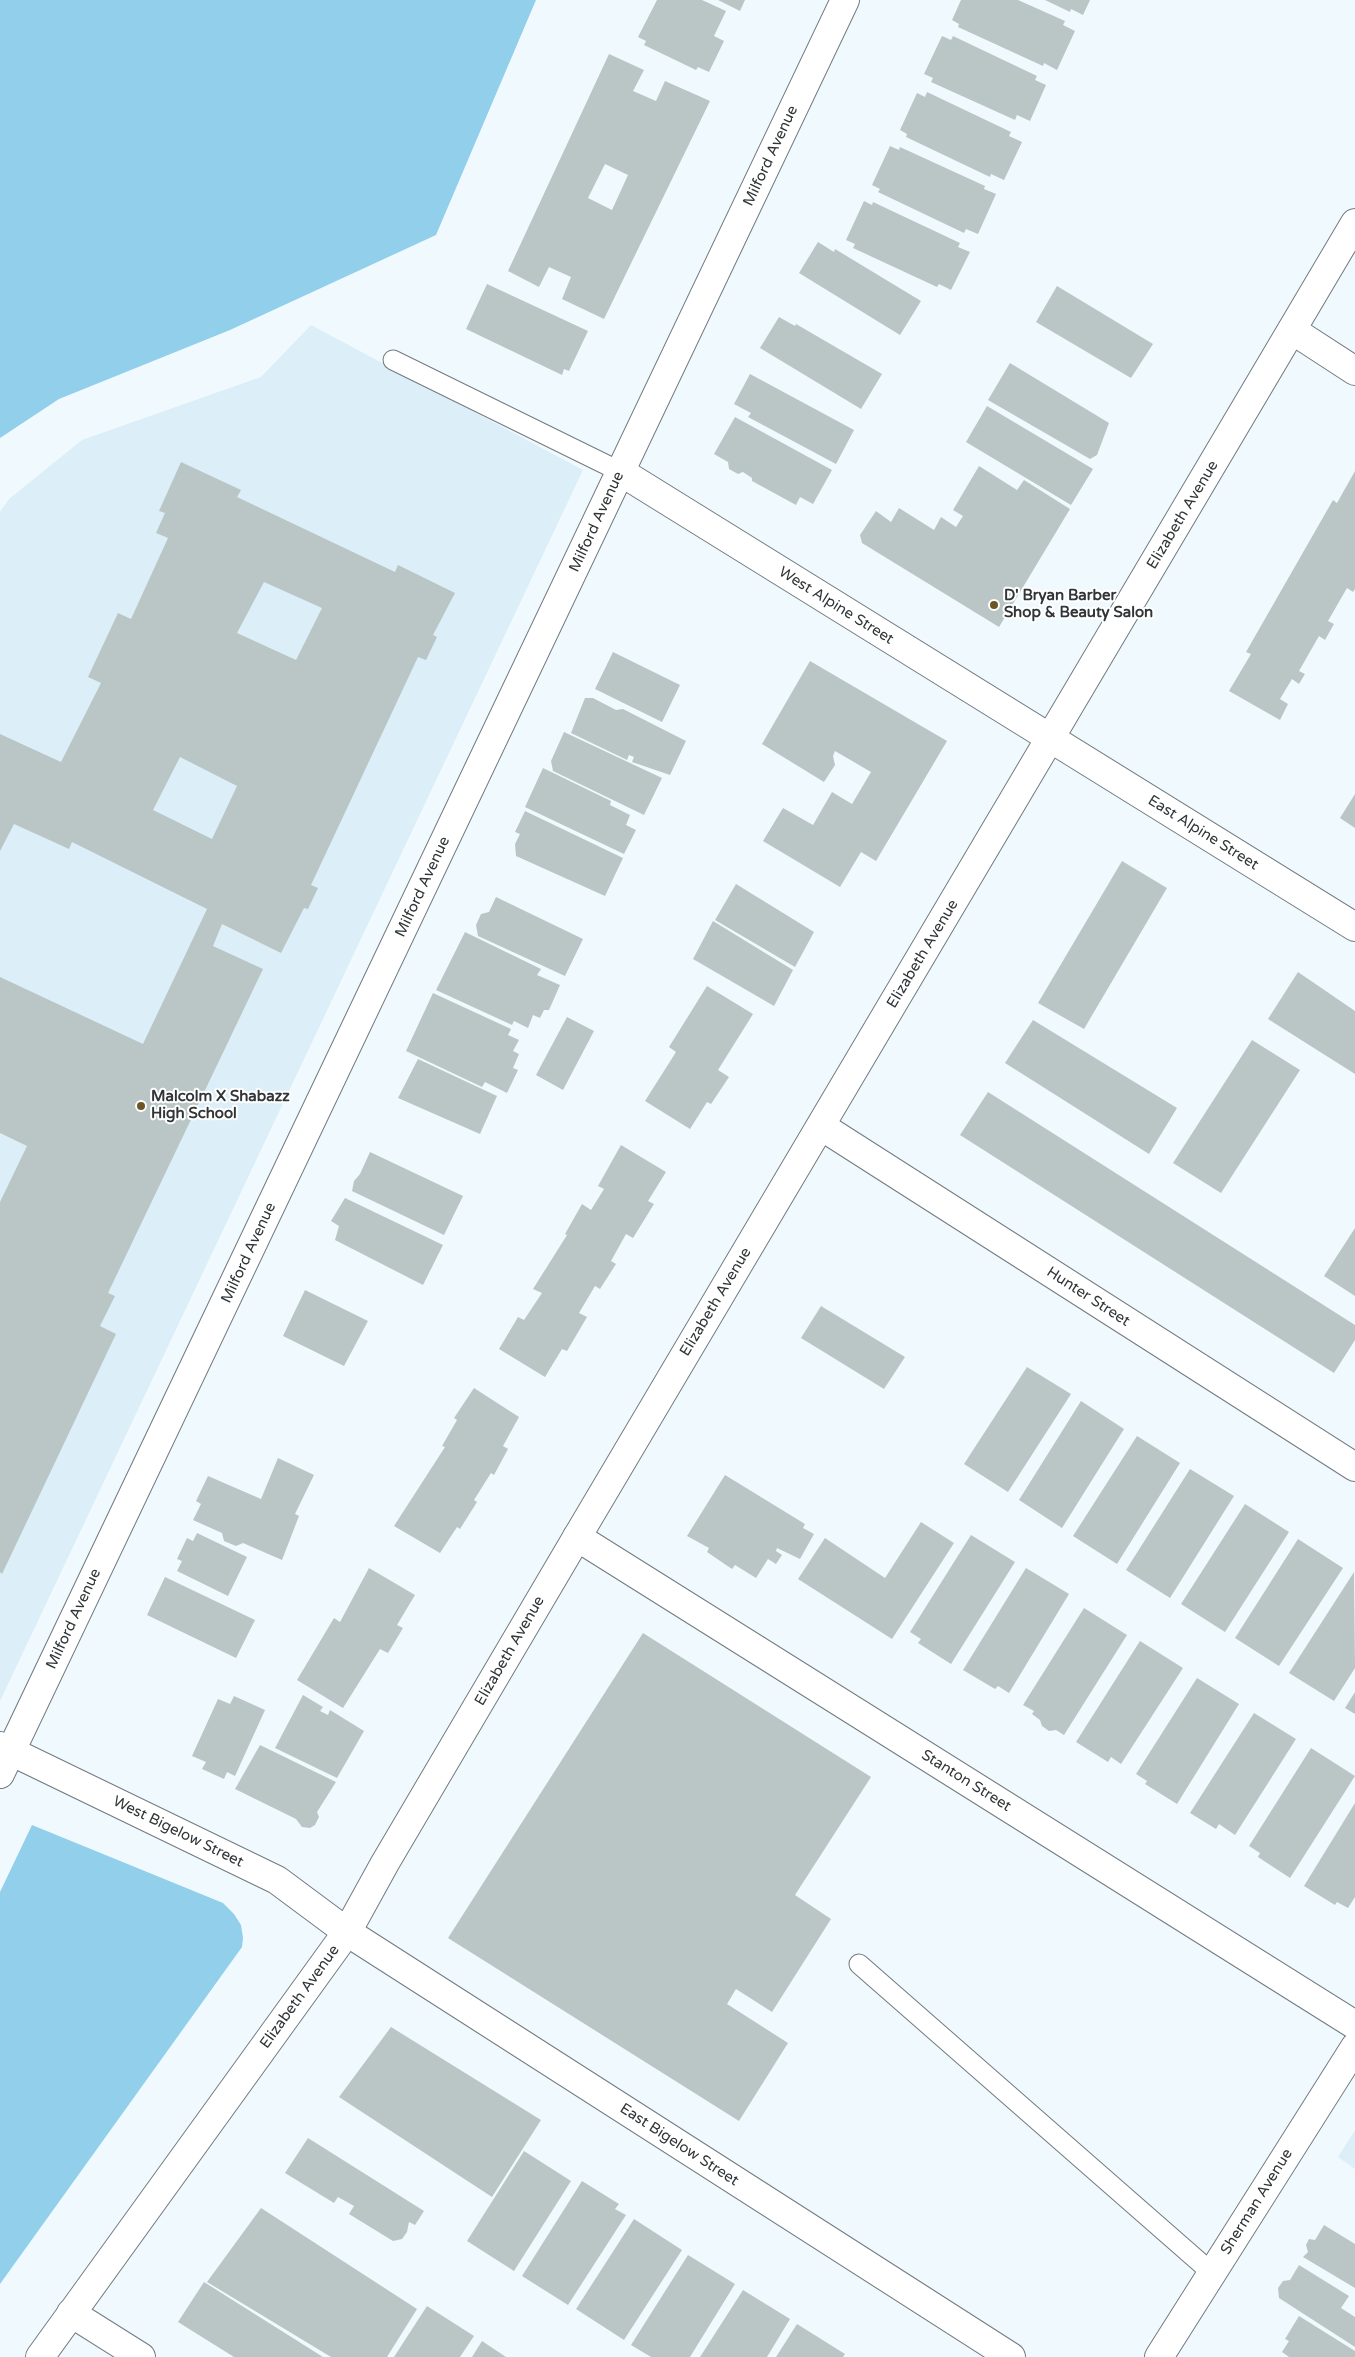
<!DOCTYPE html>
<html>
<head>
<meta charset="utf-8">
<style>
  body { margin:0 }
  canvas { display:block; background:#eff9fe }
</style>
</head>
<body>
<canvas width="1355" height="2357"></canvas>
<script>
const ctx = document.querySelector('canvas').getContext('2d');
ctx.lineJoin = 'round';
function fill(path, color) { ctx.fillStyle = color; ctx.fill(path, 'evenodd'); }
const poly = rows => new Path2D(rows.map(r => 'M' + r).join(''));
function trace(path, color, width, dash) { ctx.strokeStyle = color; ctx.lineWidth = width; ctx.lineCap = dash ? 'butt' : 'round'; ctx.setLineDash(dash || []); ctx.stroke(path); }
function drawText(font, color, halo, rows, align = 'center') {
  ctx.font = font + ' "Varela Round",sans-serif'; ctx.lineWidth = 4; ctx.setLineDash([]); ctx.textBaseline = 'middle'; ctx.strokeStyle = halo; ctx.fillStyle = color; for (const [text, x, y, turn = 0] of rows) {
    ctx.save(); ctx.translate(x, y); ctx.rotate((+turn || 0) * Math.PI / 180); ctx.textAlign = isNaN(turn) ? turn : align; if (halo) ctx.strokeText(text, 0, 0); ctx.fillText(text, 0, 0); ctx.restore();
  }
}
fill(poly([
  [311,325,583,470,0,1701,0,512,9,499,82,440,261,377],
  [1355,2130,1355,2169,1338,2157]
]), '#dceef7');
fill(poly([
  [0,0,536,0,436,235,230,330,59,399,0,438],
  [32,1825,223,1903,234,1914,241,1925,243,1938,242,1947,0,2284,0,1892]
]), '#91cfeb');
fill(poly([
  [657,0,702,0,726,11,714,36,724,41,709,72,698,67,696,70,644,45,646,41,638,37],
  [718,0,745,0,740,11],
  [961,0,1018,0,1065,21,1063,25,1075,31,1057,70,1044,63,1043,66,958,27,959,24,952,20],
  [1045,0,1090,0,1083,15,1071,9,1070,12],
  [942,36,951,40,953,36,1037,76,1035,80,1046,85,1030,121,1017,115,1015,120,931,82,933,78,924,74],
  [609,54,644,70,633,91,656,101,665,81,710,101,604,319,562,299,571,277,549,267,539,287,508,271],
  [605,164,628,175,612,210,588,198],
  [927,92,1011,132,1009,136,1022,142,1004,180,991,174,990,177,906,137,907,134,900,130,917,93,925,97],
  [890,146,899,150,900,147,985,186,984,189,996,194,978,234,966,229,964,233,878,192,880,189,872,185],
  [864,201,872,205,873,202,960,243,958,247,970,252,951,290,939,284,937,287,853,248,855,244,846,240],
  [818,242,834,252,835,249,921,301,900,335,799,273],
  [487,284,588,331,569,371,564,369,562,375,466,329],
  [1057,286,1153,344,1131,378,1036,322],
  [779,317,795,326,796,324,882,374,861,409,760,348],
  [1010,363,1109,423,1097,455,1090,459,988,400],
  [750,374,854,430,836,464,748,417,751,413,734,404],
  [987,406,1093,469,1071,505,966,442],
  [735,417,832,470,813,504,800,497,796,505,752,481,752,478,743,472,738,474,729,469,728,462,714,454],
  [181,462,241,490,237,497,395,572,398,565,455,593,433,635,437,637,426,660,418,657,311,885,318,888,308,909,304,908,281,953,222,924,213,946,263,969,108,1293,115,1296,100,1326,116,1334,2,1574,0,1572,0,1202,27,1146,0,1133,0,977,143,1044,207,909,72,842,69,849,14,824,0,851,0,734,61,762,101,683,88,677,118,613,131,619,168,538,156,533,165,513,159,511],
  [264,582,322,608,296,660,237,633],
  [180,757,237,786,212,839,153,810],
  [979,466,1017,490,1024,480,1070,509,999,627,862,543,860,535,876,511,891,522,899,508,934,530,941,517,956,527,963,516,953,510],
  [1355,471,1355,589,1353,592,1347,588,1328,621,1334,624,1325,640,1319,636,1299,671,1305,674,1299,684,1292,679,1280,699,1288,704,1280,720,1229,691,1251,654,1246,652,1333,500,1337,503],
  [613,652,680,685,662,722,595,689],
  [810,661,947,741,876,861,861,852,840,887,763,841,783,808,813,825,832,792,852,804,871,772,835,751,833,756,835,765,824,782,762,744],
  [585,698,593,698,616,710,623,709,686,741,670,775,632,762,634,757,629,755,627,760,571,733],
  [564,732,662,778,644,815,553,771,551,761],
  [543,768,611,801,610,805,630,815,626,825,636,830,624,854,525,807],
  [1355,794,1355,828,1340,818],
  [525,811,623,858,605,896,516,856,515,844,520,834,515,832],
  [1122,861,1167,888,1084,1029,1038,1003],
  [736,884,814,932,795,967,715,920],
  [496,897,583,939,565,976,478,936,476,925,481,914,489,912],
  [713,921,793,970,774,1006,693,959],
  [465,932,541,969,537,975,560,985,549,1010,544,1010,540,1018,533,1015,528,1028,514,1021,512,1025,436,990],
  [1298,972,1355,1011,1355,1074,1268,1019],
  [707,986,753,1014,718,1070,729,1077,711,1104,707,1102,690,1129,645,1101,676,1052,669,1047],
  [433,993,511,1029,508,1035,519,1040,513,1051,519,1054,513,1068,518,1070,507,1093,485,1082,482,1087,406,1051],
  [567,1017,594,1031,563,1090,536,1075],
  [1033,1020,1177,1108,1149,1154,1005,1063],
  [1252,1040,1300,1070,1221,1193,1173,1163],
  [418,1059,497,1096,480,1134,398,1098],
  [988,1092,1355,1325,1355,1340,1334,1373,960,1135],
  [621,1145,666,1172,648,1201,654,1204,633,1238,626,1234,611,1261,616,1264,600,1289,595,1286,579,1313,587,1317,567,1351,562,1349,545,1377,499,1349,518,1317,524,1320,542,1293,533,1289,567,1235,565,1234,582,1204,591,1210,604,1189,598,1186],
  [370,1152,463,1196,444,1235,352,1191,354,1181,360,1174],
  [345,1198,443,1245,423,1285,335,1240,339,1226,331,1221],
  [1355,1228,1355,1296,1324,1276],
  [305,1290,368,1321,344,1366,283,1336],
  [821,1306,905,1357,884,1389,801,1338],
  [1027,1367,1071,1394,1008,1492,964,1464],
  [474,1388,519,1417,503,1446,508,1449,494,1475,491,1473,474,1500,477,1502,460,1529,457,1527,440,1553,394,1526,445,1447,442,1446,457,1420,454,1418],
  [1081,1401,1124,1429,1062,1528,1019,1500],
  [1137,1436,1180,1463,1117,1564,1073,1536],
  [278,1458,314,1475,295,1514,299,1516,282,1560,243,1543,236,1546,224,1541,222,1533,193,1520,201,1504,196,1501,208,1476,261,1499],
  [1190,1469,1234,1496,1170,1598,1126,1570],
  [725,1475,805,1524,803,1528,814,1534,800,1559,777,1548,776,1551,782,1555,776,1564,768,1559,756,1578,735,1565,732,1569,707,1552,709,1548,687,1536],
  [1245,1504,1289,1532,1225,1632,1181,1604],
  [921,1522,954,1543,892,1639,798,1579,825,1538,885,1578],
  [197,1533,247,1557,228,1596,177,1571,182,1561,177,1559,187,1538,193,1541],
  [971,1535,1015,1562,951,1664,918,1643,921,1639,910,1632],
  [1298,1539,1343,1568,1279,1666,1235,1638],
  [369,1568,415,1595,397,1625,403,1628,388,1653,380,1649,343,1708,297,1680,334,1618,340,1622],
  [1026,1568,1069,1594,1009,1693,998,1686,995,1689,963,1670],
  [1354,1572,1355,1668,1334,1701,1289,1673],
  [165,1577,255,1620,236,1658,147,1615],
  [1084,1608,1127,1635,1064,1735,1056,1730,1049,1731,1042,1726,1040,1720,1032,1714,1034,1711,1023,1705],
  [643,1633,871,1777,795,1895,831,1919,772,2012,736,1989,727,2004,788,2043,739,2121,448,1938],
  [1140,1641,1183,1668,1121,1764,1111,1757,1108,1762,1076,1742],
  [1197,1678,1239,1704,1177,1804,1145,1784,1147,1781,1136,1774],
  [1355,1692,1355,1714,1345,1708],
  [303,1695,323,1707,320,1711,328,1715,330,1710,364,1731,337,1778,275,1748],
  [234,1696,265,1710,235,1776,227,1772,224,1779,202,1769,206,1762,192,1756,218,1699,230,1704],
  [1254,1713,1296,1739,1235,1835,1219,1824,1216,1829,1190,1813],
  [260,1745,336,1782,317,1812,319,1817,315,1825,310,1828,302,1827,296,1819,235,1789],
  [1311,1748,1355,1776,1290,1878,1258,1857,1260,1853,1249,1846],
  [1355,1803,1355,1897,1348,1908,1337,1902,1335,1905,1304,1886],
  [391,2027,541,2120,492,2197,339,2097],
  [308,2138,424,2211,415,2225,409,2222,407,2232,402,2239,393,2241,349,2214,354,2206,338,2197,334,2203,285,2173],
  [524,2151,571,2181,514,2271,467,2241],
  [582,2181,619,2204,615,2209,626,2215,568,2305,522,2276],
  [261,2208,417,2309,387,2357,331,2357,207,2282],
  [634,2219,682,2250,624,2340,576,2309],
  [1324,2225,1355,2244,1355,2288,1303,2257,1308,2252,1306,2245,1309,2239,1315,2240],
  [688,2255,735,2284,690,2357,651,2357,631,2345],
  [1299,2265,1349,2296,1341,2308,1355,2317,1355,2347,1279,2298,1278,2288,1283,2281,1290,2280],
  [204,2282,323,2357,234,2357,178,2322],
  [743,2290,790,2319,767,2357,700,2357],
  [427,2306,474,2336,460,2357,394,2357],
  [1299,2316,1355,2351,1355,2357,1289,2357,1282,2352,1289,2341,1285,2339],
  [797,2324,845,2354,843,2357,776,2357],
  [482,2341,506,2357,472,2357]
]), '#bac6c6');
const service = poly([
  [393,360,621,472],
  [859,1964,1212,2273]
]);
const minor = poly([
  [1292,330,1355,371],
  [621,472,1355,927],
  [821,1126,1355,1467],
  [577,1537,1355,2025],
  [0,1774,845,0],
  [71,2313,141,2357],
  [1159,2357,1355,2047]
]);
const tertiary = poly([
  [0,1746,277,1880,347,1932,1011,2357]
]);
const secondary = poly([
  [40,2357,347,1932,385,1863,577,1537,1355,223]
]);
trace(service, '#727b80', 21);
trace(minor, '#727b80', 30);
trace(tertiary, '#727b80', 30);
trace(secondary, '#727b80', 30);
trace(service, '#fff', 19);
trace(minor, '#fff', 28);
trace(tertiary, '#fff', 28);
trace(secondary, '#fff', 28);
for (const [x, y, r, color] of [
  [994,605,5,"#6c5626"],
  [141,1106,5,"#6c5626"]
]) { const dot = new Path2D(); dot.arc(x, y, r, 0, 2 * Math.PI); ctx.fillStyle = color; ctx.fill(dot); trace(dot, '#fff', 2); }
drawText('15px', '#313537', '#fff', [
  ["Milford Avenue",771,156,-65],
  ["Elizabeth Avenue",1183,515,-59],
  ["Milford Avenue",597,522,-65],
  ["West Alpine Street",836,606,32],
  ["East Alpine Street",1203,833,32],
  ["Milford Avenue",423,887,-65],
  ["Elizabeth Avenue",923,954,-59],
  ["Milford Avenue",249,1253,-65],
  ["Hunter Street",1088,1297,33],
  ["Elizabeth Avenue",716,1302,-59],
  ["Milford Avenue",74,1619,-65],
  ["Elizabeth Avenue",510,1651,-60],
  ["Stanton Street",966,1781,32],
  ["West Bigelow Street",178,1832,26],
  ["Elizabeth Avenue",300,1997,-54],
  ["East Bigelow Street",679,2145,33],
  ["Sherman Avenue",1257,2202,-58]
]);
drawText('bold 15px', '#313537', '#fff', [
  ["D' Bryan Barber",1004,596],
  ["Shop & Beauty Salon",1004,613],
  ["Malcolm X Shabazz",151,1097],
  ["High School",151,1114]
], 'left');
</script>
</body>
</html>
